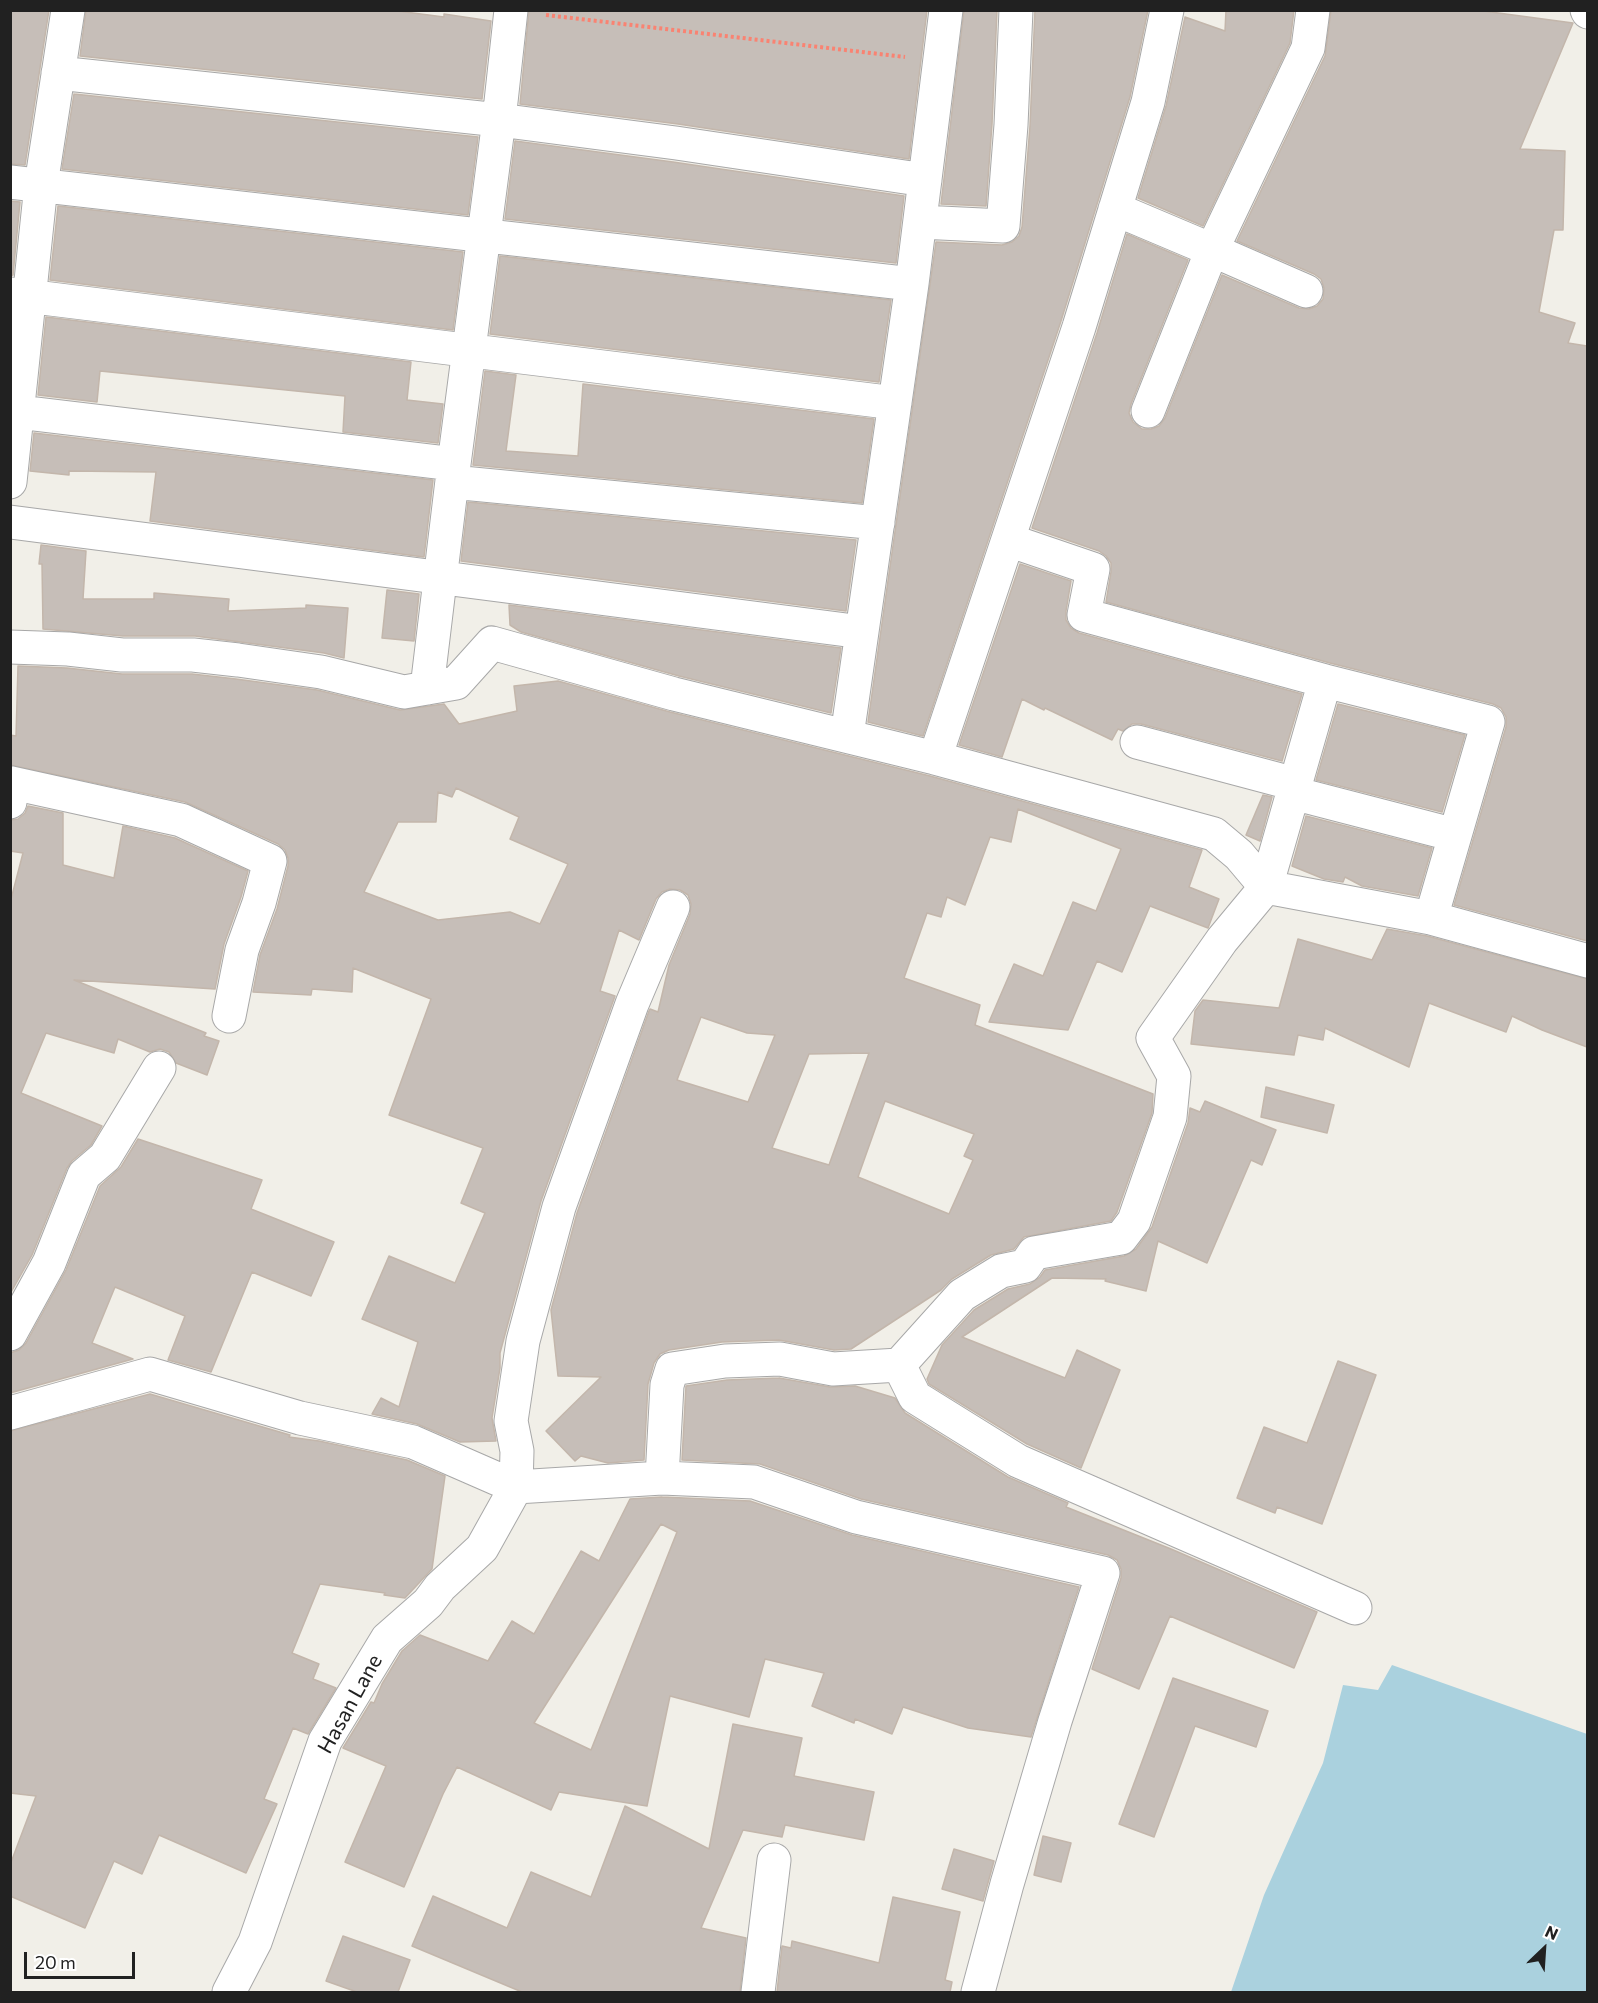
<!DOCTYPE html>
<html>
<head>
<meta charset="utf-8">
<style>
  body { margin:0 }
  #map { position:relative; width:1598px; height:2003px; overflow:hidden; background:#f1efe8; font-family:Commissioner,sans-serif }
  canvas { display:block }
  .frame { position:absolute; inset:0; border:12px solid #212121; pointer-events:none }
  .north { position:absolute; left:1514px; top:1919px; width:60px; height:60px; -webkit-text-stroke:4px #fff; paint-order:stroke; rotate:25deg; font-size:16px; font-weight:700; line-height:24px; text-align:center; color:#212121 }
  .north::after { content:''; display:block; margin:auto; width:21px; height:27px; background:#212121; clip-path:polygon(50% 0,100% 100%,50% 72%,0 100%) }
  .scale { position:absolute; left:24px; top:1952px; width:111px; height:27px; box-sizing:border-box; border:3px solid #212121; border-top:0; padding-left:8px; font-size:18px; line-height:21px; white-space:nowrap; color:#212121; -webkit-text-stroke:4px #fff; paint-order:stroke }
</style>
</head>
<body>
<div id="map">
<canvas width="1598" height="2003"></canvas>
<div class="frame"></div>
<div class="north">N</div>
<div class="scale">20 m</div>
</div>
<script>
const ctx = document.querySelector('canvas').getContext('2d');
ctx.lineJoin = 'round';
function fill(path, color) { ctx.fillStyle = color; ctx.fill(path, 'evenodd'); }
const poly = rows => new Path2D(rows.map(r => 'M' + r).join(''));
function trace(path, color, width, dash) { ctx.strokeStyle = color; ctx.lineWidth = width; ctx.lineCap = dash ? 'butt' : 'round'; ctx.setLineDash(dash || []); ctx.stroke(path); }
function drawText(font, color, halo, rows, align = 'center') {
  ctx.font = font + ' Commissioner,sans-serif'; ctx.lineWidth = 5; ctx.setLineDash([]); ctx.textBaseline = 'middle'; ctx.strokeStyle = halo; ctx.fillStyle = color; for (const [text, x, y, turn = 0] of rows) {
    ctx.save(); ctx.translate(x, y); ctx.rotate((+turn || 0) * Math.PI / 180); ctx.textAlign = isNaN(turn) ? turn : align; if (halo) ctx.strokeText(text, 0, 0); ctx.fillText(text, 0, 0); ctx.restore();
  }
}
fill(poly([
  [1392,1665,1587,1734,1587,1992,1231,1992,1264,1895,1323,1763,1343,1685,1378,1690]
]), '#aad1de');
const building = poly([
  [10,10,49,10,25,165,10,164,10,10],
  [86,10,390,10,444,17,444,14,491,21,482,99,80,56,86,10],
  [529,10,927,10,909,159,678,124,520,104,529,10],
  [964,10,997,10,992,124,986,206,941,204,964,10],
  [1035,10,1148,10,1130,97,1061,321,923,736,868,722,936,242,1002,245,1012,242,1019,236,1022,227,1030,126,1035,10],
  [1226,10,1294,10,1290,43,1203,226,1138,198,1166,106,1185,17,1225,31,1226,10],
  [1331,10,1476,10,1573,23,1520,149,1565,151,1563,230,1554,230,1539,312,1575,323,1568,343,1587,346,1587,941,1454,905,1506,727,1506,717,1501,708,1493,704,1330,663,1106,602,1111,572,1111,563,1106,556,1099,551,1032,528,1097,333,1127,234,1188,260,1131,404,1129,413,1133,422,1142,429,1151,429,1159,426,1165,418,1222,275,1299,308,1309,309,1317,306,1323,299,1324,288,1321,279,1314,274,1237,241,1325,56,1331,10],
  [74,94,478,137,468,215,62,169,74,94],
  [515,141,673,162,904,196,896,263,505,219,515,141],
  [10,201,20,202,13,275,10,276,10,201],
  [58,206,463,252,453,330,50,280,58,206],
  [500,256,891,300,879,382,490,334,500,256],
  [46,317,411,362,407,400,443,404,438,443,343,432,345,396,100,371,97,402,38,395,46,317],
  [485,371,516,375,506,451,578,456,583,384,874,419,862,503,473,465,485,371],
  [34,433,433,480,424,557,150,521,156,472,69,471,69,475,30,471,34,433],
  [468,502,856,540,846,611,461,561,468,502],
  [41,545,86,551,83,599,154,599,154,593,229,599,228,611,306,608,306,605,348,608,344,658,324,653,195,636,123,636,43,629,42,564,39,564,41,545],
  [1020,564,1071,581,1066,611,1066,620,1071,628,1079,633,1302,694,1282,761,1141,724,1132,724,1123,731,1118,729,1112,740,1045,708,1044,710,1022,699,1002,757,959,745,1020,564],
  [387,590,419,594,414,641,382,638,387,590],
  [509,605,841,648,831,713,679,676,521,632,510,625,509,605],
  [18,666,67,668,122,674,192,674,236,679,317,690,400,710,444,704,459,724,517,711,514,686,558,681,670,712,930,776,1202,850,1189,887,1219,899,1208,928,1150,906,1122,972,1097,961,1068,1030,989,1022,1014,964,1043,976,1073,902,1096,911,1121,849,1018,809,1011,842,990,837,965,905,947,897,941,917,927,913,904,978,980,1005,975,1025,1153,1094,1152,1113,1117,1212,1111,1221,1024,1237,1014,1249,991,1255,952,1279,941,1290,851,1349,834,1350,779,1340,722,1342,669,1350,660,1354,654,1363,648,1384,644,1460,608,1463,581,1456,575,1461,546,1431,601,1377,558,1376,551,1310,577,1213,649,1011,650,1009,658,1012,669,965,690,914,691,904,688,895,680,890,670,889,662,892,656,899,639,940,619,930,600,991,615,996,541,1201,500,1353,500,1368,492,1418,496,1441,460,1442,417,1424,372,1414,381,1398,399,1407,418,1342,362,1319,389,1256,455,1283,485,1213,461,1203,483,1148,389,1115,431,999,353,968,352,992,312,989,311,995,253,992,260,955,277,909,288,866,288,858,285,850,278,844,185,802,10,765,10,735,16,736,18,666],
  [456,788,519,817,510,839,568,864,540,924,510,912,438,920,364,892,398,822,436,822,438,792,452,797,456,788],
  [701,1017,747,1033,775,1035,748,1102,677,1080,701,1017],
  [869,1053,829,1165,772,1148,809,1054,869,1053],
  [885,1101,974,1134,964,1156,973,1160,949,1214,858,1177,885,1101],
  [1338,704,1465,735,1442,812,1316,780,1338,704],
  [1263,795,1272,797,1260,841,1246,835,1263,795],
  [28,806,63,813,63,865,114,878,123,826,175,838,248,871,241,897,224,944,215,989,74,980,206,1033,204,1036,219,1041,207,1075,176,1063,169,1052,160,1049,150,1052,118,1039,114,1053,46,1033,21,1093,102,1126,91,1145,72,1161,67,1168,32,1255,10,1294,10,903,23,853,10,851,10,820,18,819,25,813,28,806],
  [1306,816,1432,848,1418,896,1362,886,1345,877,1343,882,1324,879,1292,866,1306,816],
  [1387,929,1427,936,1587,979,1587,1047,1542,1030,1512,1016,1506,1032,1429,1003,1409,1067,1325,1028,1323,1040,1298,1035,1294,1055,1191,1044,1195,1011,1203,1000,1279,1008,1298,939,1372,960,1387,929],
  [1266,1087,1334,1105,1327,1133,1261,1117,1266,1087],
  [1205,1101,1276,1130,1262,1165,1251,1160,1207,1263,1158,1241,1146,1291,1105,1281,1106,1279,1052,1278,962,1337,1065,1378,1077,1350,1120,1370,1081,1468,1027,1444,929,1384,927,1379,942,1345,974,1310,1008,1289,1030,1284,1040,1277,1045,1270,1124,1256,1136,1249,1152,1227,1188,1123,1190,1108,1200,1112,1205,1101],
  [138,1139,262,1180,251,1209,334,1242,311,1296,252,1272,211,1372,168,1360,185,1316,115,1287,92,1343,133,1359,10,1393,10,1353,19,1350,26,1343,66,1270,100,1186,121,1167,138,1139],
  [1338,1361,1376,1375,1322,1524,1277,1507,1275,1513,1237,1498,1264,1427,1307,1443,1338,1361],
  [779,1378,830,1387,855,1386,895,1398,905,1413,1008,1477,1068,1503,1066,1507,1171,1549,1317,1612,1294,1668,1170,1616,1139,1689,1092,1669,1121,1578,1121,1569,1117,1560,1108,1555,861,1499,760,1464,682,1460,686,1386,727,1380,779,1378],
  [150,1394,290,1435,289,1437,319,1441,407,1460,445,1476,432,1569,405,1598,384,1595,385,1593,320,1584,292,1653,319,1664,313,1679,336,1688,308,1734,293,1728,264,1799,277,1804,246,1873,159,1835,142,1874,114,1861,85,1928,10,1896,10,1865,36,1796,10,1793,10,1431,150,1394],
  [662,1497,750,1501,852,1535,1079,1587,1031,1737,968,1728,903,1707,892,1734,855,1719,854,1723,812,1706,824,1673,765,1659,749,1717,670,1696,647,1806,559,1792,551,1810,457,1767,443,1794,404,1887,345,1862,386,1766,343,1748,371,1702,374,1703,382,1684,402,1651,420,1635,488,1661,512,1621,534,1634,581,1551,599,1561,630,1499,662,1497],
  [661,1524,677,1532,591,1750,534,1723,661,1524],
  [1173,1678,1268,1711,1256,1747,1195,1726,1154,1837,1119,1824,1173,1678],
  [733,1724,802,1738,794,1776,874,1792,864,1840,785,1825,782,1837,743,1830,701,1928,746,1938,740,1992,522,1992,412,1946,433,1896,507,1928,531,1872,591,1897,625,1806,709,1849,733,1724],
  [1043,1836,1071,1843,1061,1882,1034,1875,1043,1836],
  [954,1849,994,1861,983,1901,942,1889,954,1849],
  [893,1897,960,1912,945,1980,952,1982,950,1992,777,1992,782,1946,791,1948,792,1941,879,1963,893,1897],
  [343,1936,410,1960,398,1992,357,1992,326,1981,343,1936]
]);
fill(building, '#c6beb8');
trace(building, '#c3b6ab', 1.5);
const street = poly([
  [1587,10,1588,12],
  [58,73,499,120,676,143,925,180],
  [10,182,912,284],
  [1115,209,1212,250,1308,48,1313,10],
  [920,222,1003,226,1011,125,1016,10],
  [10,294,895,403],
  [10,411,454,464],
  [1148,411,1212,250,1306,291],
  [10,482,41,185,68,10],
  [452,482,878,523],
  [10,522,862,632],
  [1008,540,1093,569,1084,615,1325,681],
  [10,647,68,649,122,655,193,655,238,660,321,672,404,692,456,683,492,643,674,694,935,758,1214,834,1239,855,1266,887],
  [427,688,454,464,499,120,511,10],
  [847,736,912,284,946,10],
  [1137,742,1295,784],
  [935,758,1079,327,1148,102,1167,10],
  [1293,793,1455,835],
  [10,802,12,783,135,810,181,820,270,861,259,903,242,950,229,1016],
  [1266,887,1325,681,1488,722,1431,918,1588,961],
  [10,1334,49,1263,84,1175,105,1157,159,1068],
  [899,1365,915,1397,1018,1461,1355,1608],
  [10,1413,150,1374,300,1418,413,1442,516,1487,662,1478,754,1482,856,1517,1103,1573,1055,1721,1007,1884,978,1992],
  [662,1478,667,1385,672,1369,725,1361,780,1359,833,1369,899,1365,962,1295,1001,1271,1025,1266,1034,1253,1121,1238,1134,1221,1170,1117,1174,1076,1153,1038,1222,940,1266,887,1431,918],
  [229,1992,255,1942,325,1741,387,1639,428,1603,440,1587,482,1548,516,1487,517,1451,511,1421,523,1341,559,1207,632,1004,673,907],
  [758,1992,774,1860]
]);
trace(street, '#a8a8a8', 35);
trace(poly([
  [546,15,905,57]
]), '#f98372', 4, [3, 3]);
trace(street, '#fff', 33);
drawText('21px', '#212121', '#fff', [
  ["Hasan Lane",350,1704,-61]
]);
</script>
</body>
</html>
